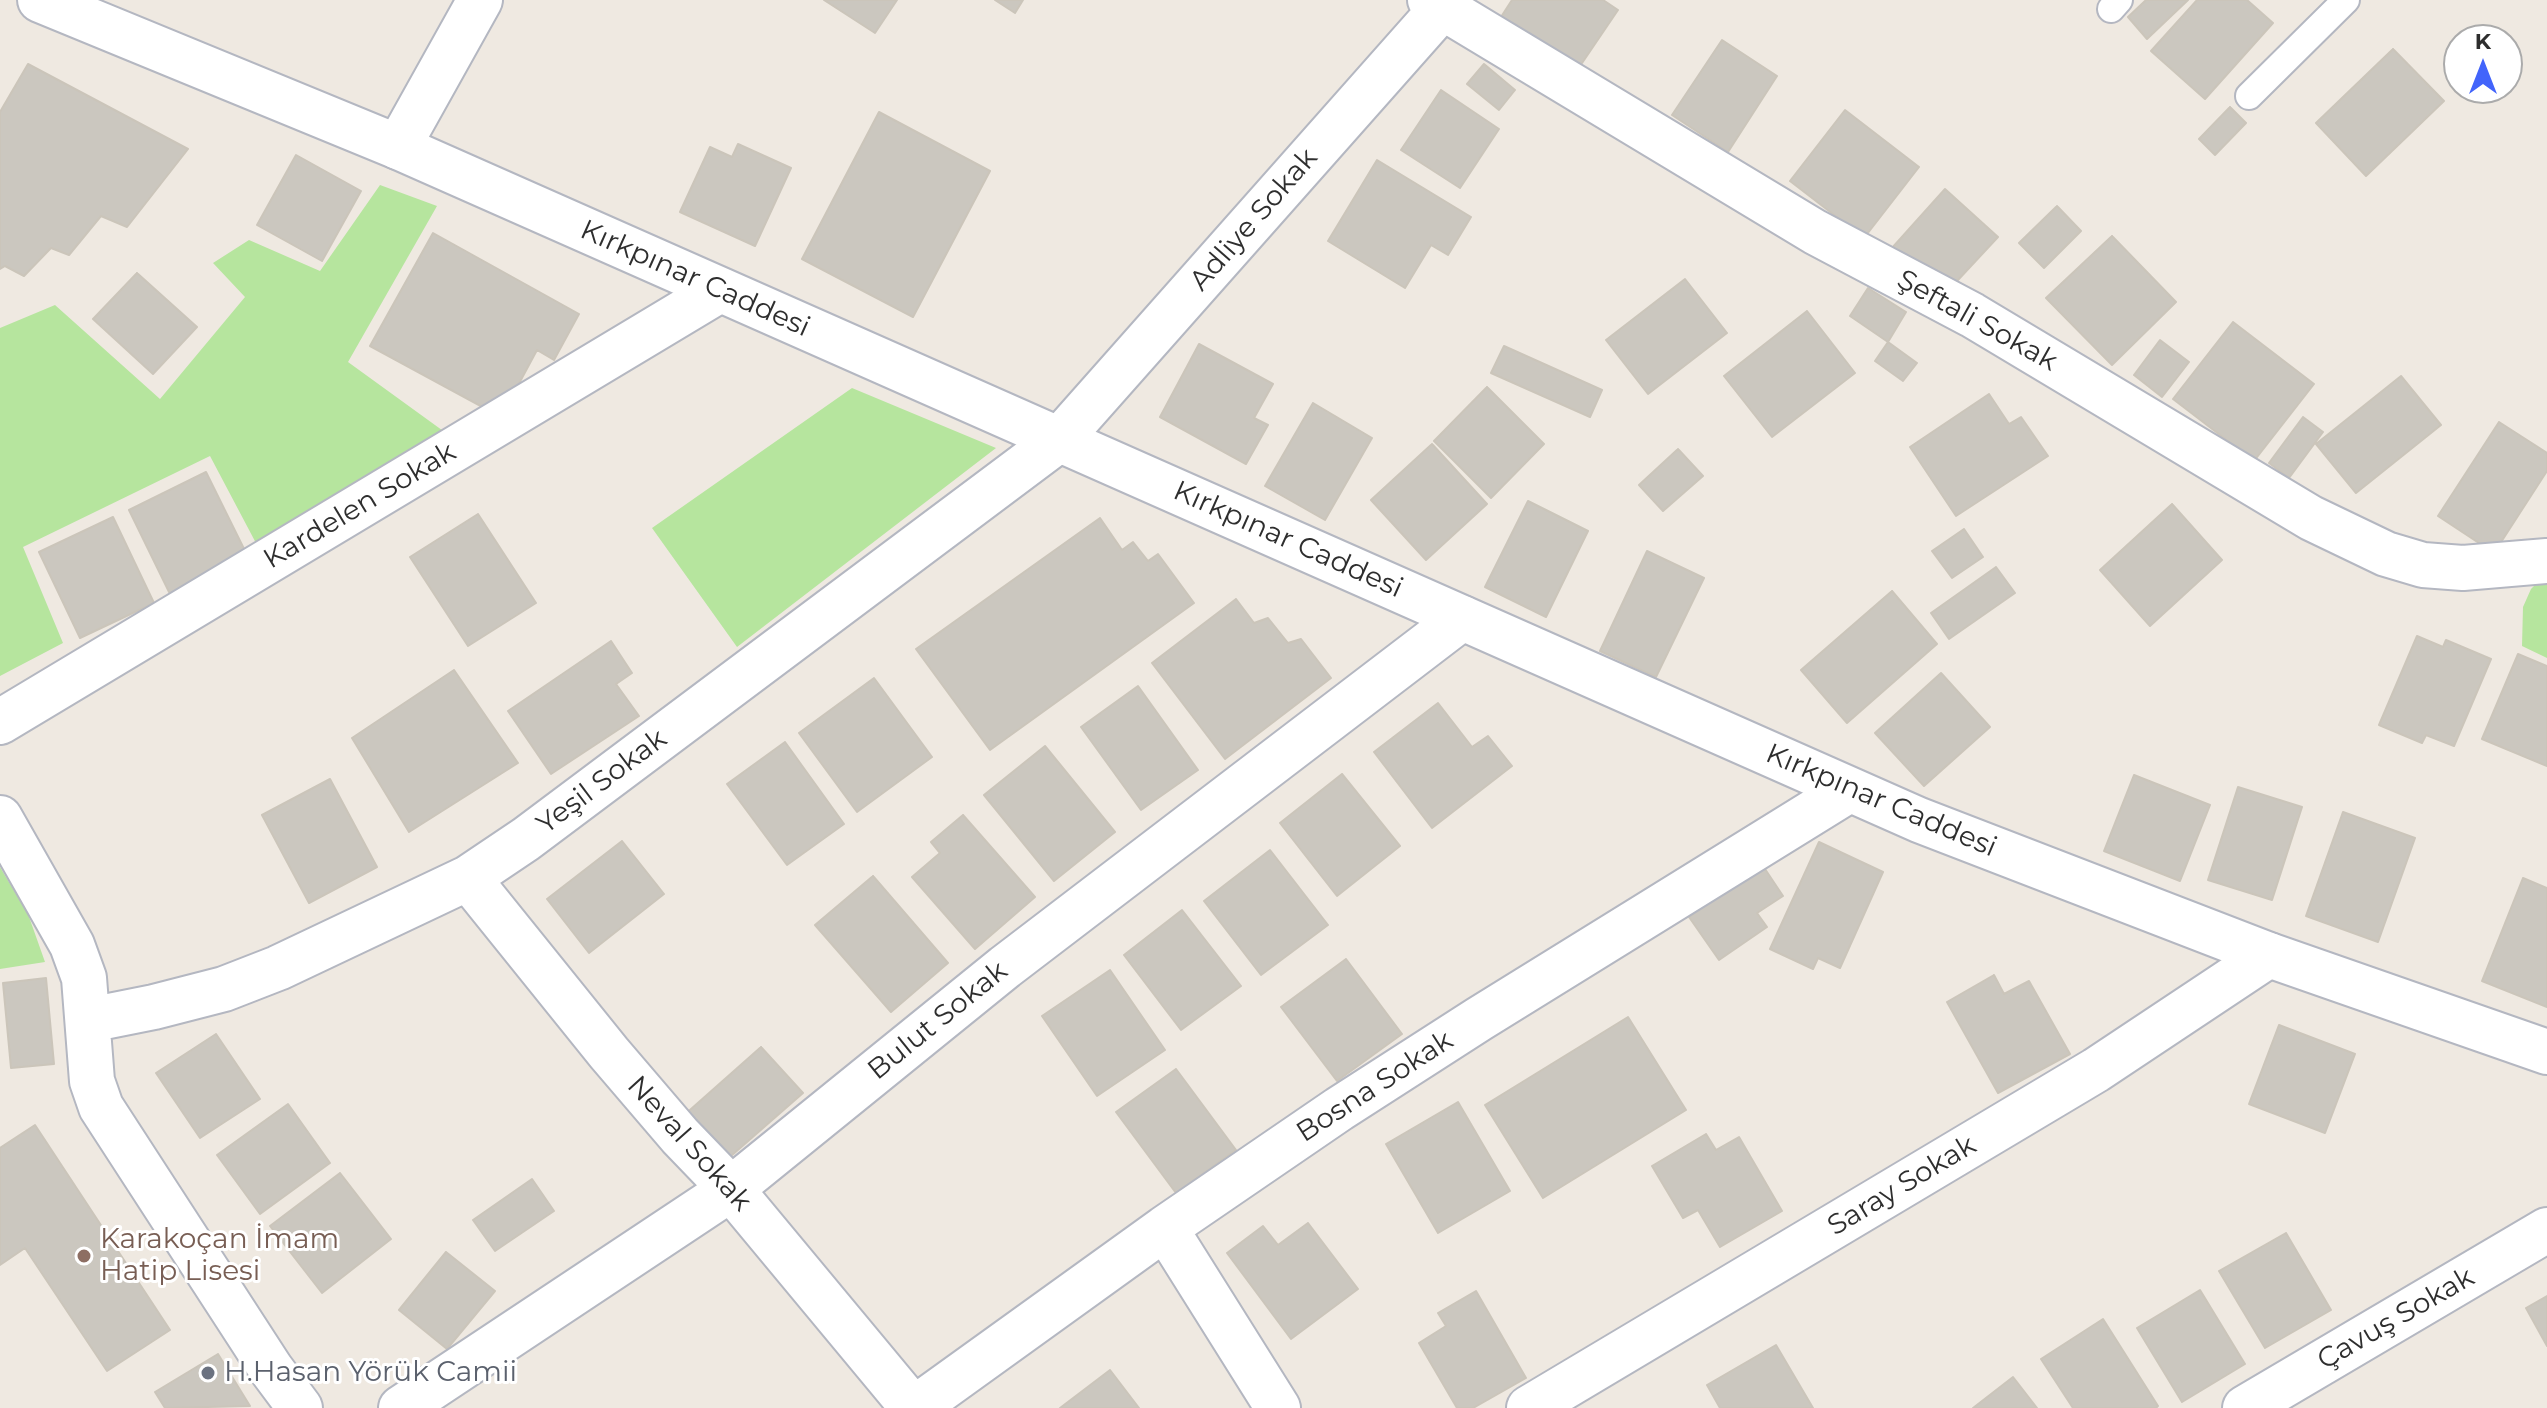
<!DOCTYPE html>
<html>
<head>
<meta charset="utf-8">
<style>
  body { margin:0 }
  #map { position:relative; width:2547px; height:1408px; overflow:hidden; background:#efe9e1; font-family:Montserrat,sans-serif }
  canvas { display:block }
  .north { position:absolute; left:2443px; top:24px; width:80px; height:80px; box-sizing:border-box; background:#fff; border:2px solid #ababab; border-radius:50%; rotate:0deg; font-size:22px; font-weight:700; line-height:32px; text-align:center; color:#2e2e2e }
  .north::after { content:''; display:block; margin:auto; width:28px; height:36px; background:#4264fb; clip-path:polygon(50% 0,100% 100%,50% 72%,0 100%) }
</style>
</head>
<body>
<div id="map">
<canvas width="2547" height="1408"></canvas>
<div class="north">K</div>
</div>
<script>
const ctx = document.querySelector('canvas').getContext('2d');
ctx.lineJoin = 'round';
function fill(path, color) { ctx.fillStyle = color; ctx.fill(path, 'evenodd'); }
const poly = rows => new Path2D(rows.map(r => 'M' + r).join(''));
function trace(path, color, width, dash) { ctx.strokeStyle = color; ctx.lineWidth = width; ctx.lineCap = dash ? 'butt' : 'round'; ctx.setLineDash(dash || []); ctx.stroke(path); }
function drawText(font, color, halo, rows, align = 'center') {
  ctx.font = font + ' Montserrat,sans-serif'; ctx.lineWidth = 6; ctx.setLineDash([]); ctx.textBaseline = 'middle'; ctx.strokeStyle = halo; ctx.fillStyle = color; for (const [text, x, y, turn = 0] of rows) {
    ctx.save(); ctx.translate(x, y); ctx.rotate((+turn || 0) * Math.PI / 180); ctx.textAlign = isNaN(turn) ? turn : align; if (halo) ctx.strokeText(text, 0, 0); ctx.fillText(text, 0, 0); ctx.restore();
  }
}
fill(poly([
  [380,185,437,206,348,362,446,433,257,545,210,456,23,547,63,643,0,676,0,328,55,305,160,399,245,297,213,263,249,240,320,271],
  [852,388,996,448,737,647,652,528],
  [2539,581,2547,581,2547,658,2522,646,2523,607,2531,589],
  [0,867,28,914,45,962,0,969]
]), '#b6e59e');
const building = poly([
  [824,0,897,0,875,33,824,0],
  [995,0,1023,0,1015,13,995,0],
  [1512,0,1603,0,1618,10,1578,69,1501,17,1512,0],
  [2146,0,2188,0,2147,39,2128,17,2146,0],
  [2197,0,2247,0,2273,23,2205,99,2151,51,2197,0],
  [1722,40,1777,76,1728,152,1672,115,1722,40],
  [2393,49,2444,101,2366,176,2316,123,2393,49],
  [28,64,188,149,127,227,101,216,69,255,51,248,24,276,5,266,0,269,0,112,28,64],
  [1484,64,1515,90,1499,110,1467,84,1484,64],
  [1441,90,1499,129,1460,188,1401,150,1441,90],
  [2230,107,2246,123,2215,155,2199,139,2230,107],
  [1845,110,1919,167,1864,238,1790,181,1845,110],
  [879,112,990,171,913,317,802,259,879,112],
  [738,144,791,168,755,246,680,212,710,147,732,157,738,144],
  [296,155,361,191,322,261,257,225,296,155],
  [1377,160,1471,217,1448,255,1431,245,1405,288,1328,241,1377,160],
  [1945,189,1998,237,1944,295,1892,248,1945,189],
  [2057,206,2081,231,2044,268,2019,243,2057,206],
  [433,233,579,314,554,360,537,350,501,417,370,346,433,233],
  [2112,236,2176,302,2112,365,2046,298,2112,236],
  [137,273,197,327,153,374,93,319,137,273],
  [1685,279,1727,333,1648,394,1606,340,1685,279],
  [1868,288,1906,312,1888,342,1850,316,1868,288],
  [1807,311,1855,373,1772,437,1724,376,1807,311],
  [2233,322,2314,384,2254,461,2173,399,2233,322],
  [2160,340,2189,362,2162,397,2134,375,2160,340],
  [1888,342,1917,363,1903,381,1875,361,1888,342],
  [1199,344,1273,384,1254,418,1268,425,1246,464,1160,417,1199,344],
  [1504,346,1602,390,1590,417,1491,373,1504,346],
  [2401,376,2441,425,2356,493,2316,444,2401,376],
  [1487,387,1544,444,1491,498,1434,441,1487,387],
  [1989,394,2009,424,2021,417,2048,456,1956,516,1910,447,1989,394],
  [1313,403,1372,438,1325,520,1265,486,1313,403],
  [2303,417,2323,432,2289,478,2269,463,2303,417],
  [2499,422,2547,453,2547,471,2494,553,2438,516,2499,422],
  [1432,444,1487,504,1426,560,1371,500,1432,444],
  [1678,449,1703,476,1663,511,1639,485,1678,449],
  [206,472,249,559,171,596,129,510,206,472],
  [1528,501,1588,531,1546,617,1485,587,1528,501],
  [2172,504,2222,560,2150,626,2100,570,2172,504],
  [478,514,536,603,468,646,410,557,478,514],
  [113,517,154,603,80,638,39,552,113,517],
  [1100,518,1122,550,1133,542,1148,561,1158,554,1194,603,990,750,916,649,1100,518],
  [1964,529,1983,557,1952,578,1932,551,1964,529],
  [1647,551,1704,578,1656,677,1600,651,1647,551],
  [1996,567,2015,593,1949,639,1931,613,1996,567],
  [1892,591,1937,644,1847,723,1801,670,1892,591],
  [1236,599,1254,623,1268,618,1288,643,1301,639,1331,678,1225,759,1152,663,1236,599],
  [2417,636,2443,647,2446,640,2491,659,2454,746,2426,735,2422,743,2379,725,2417,636],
  [611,641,632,673,616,684,639,716,551,774,508,711,611,641],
  [2518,654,2547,666,2547,766,2482,739,2518,654],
  [454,670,518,763,409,832,352,738,454,670],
  [1941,673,1990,727,1924,786,1875,733,1941,673],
  [874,678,932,757,857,812,799,733,874,678],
  [1138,686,1198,770,1141,810,1081,727,1138,686],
  [1438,703,1472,747,1488,736,1512,766,1432,828,1374,752,1438,703],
  [785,742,844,824,787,865,727,784,785,742],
  [1045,746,1115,832,1054,881,984,795,1045,746],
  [1342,774,1400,846,1337,896,1280,823,1342,774],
  [2134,775,2210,805,2180,881,2104,851,2134,775],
  [330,779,377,867,309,903,262,815,330,779],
  [2238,787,2302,807,2272,900,2208,880,2238,787],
  [2343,812,2415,838,2378,942,2306,916,2343,812],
  [963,815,1035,897,975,949,912,877,940,853,931,842,963,815],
  [622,841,664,894,589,953,547,899,622,841],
  [1819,842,1883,872,1840,968,1818,958,1813,969,1770,949,1819,842],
  [1270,850,1328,925,1261,975,1204,901,1270,850],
  [1763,866,1783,896,1757,913,1767,927,1719,960,1689,917,1763,866],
  [873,876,948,963,891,1012,815,925,873,876],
  [2523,878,2547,888,2547,1007,2482,981,2523,878],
  [1182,910,1241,986,1181,1030,1124,955,1182,910],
  [1346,959,1402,1034,1337,1081,1281,1007,1346,959],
  [1110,970,1165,1050,1097,1096,1042,1016,1110,970],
  [1994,975,2004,994,2029,981,2070,1054,1998,1093,1947,1002,1994,975],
  [46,978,54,1064,11,1068,3,983,46,978],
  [1628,1017,1686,1110,1543,1198,1485,1105,1628,1017],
  [2279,1025,2355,1054,2325,1133,2249,1104,2279,1025],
  [216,1034,260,1099,200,1138,156,1073,216,1034],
  [761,1047,803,1093,723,1163,682,1117,761,1047],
  [1176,1069,1236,1150,1176,1193,1116,1112,1176,1069],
  [1458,1102,1510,1191,1438,1233,1386,1144,1458,1102],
  [288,1104,330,1163,260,1214,217,1155,288,1104],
  [35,1125,170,1330,107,1371,25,1248,0,1265,0,1148,35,1125],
  [1706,1134,1716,1150,1739,1137,1782,1211,1720,1247,1698,1210,1683,1218,1652,1166,1706,1134],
  [340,1173,391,1239,322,1293,270,1226,340,1173],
  [532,1179,554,1211,495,1251,473,1220,532,1179],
  [1308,1223,1358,1289,1291,1339,1227,1253,1263,1226,1278,1245,1308,1223],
  [2286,1233,2331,1310,2265,1348,2219,1271,2286,1233],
  [446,1252,495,1291,447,1349,399,1310,446,1252],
  [2200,1290,2245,1364,2182,1402,2137,1328,2200,1290],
  [1476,1291,1526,1378,1473,1408,1457,1408,1419,1343,1446,1326,1438,1313,1476,1291],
  [2547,1296,2547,1346,2526,1308,2547,1296],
  [2103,1319,2158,1406,2156,1408,2073,1408,2041,1359,2103,1319],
  [1776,1345,1813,1408,1720,1408,1707,1385,1776,1345],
  [218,1354,250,1406,165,1408,155,1392,218,1354],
  [1110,1370,1139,1408,1060,1408,1110,1370],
  [2013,1377,2037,1408,1973,1408,2013,1377]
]);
fill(building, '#cbc7bf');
trace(building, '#cbc5ba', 2);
const service = poly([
  [2111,9,2119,0],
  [2249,96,2346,0]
]);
const minor = poly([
  [1430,0,1815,232,1972,315,2311,518,2386,554,2423,565,2463,568,2547,561],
  [398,147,480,0],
  [0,722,720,290],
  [0,818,72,945,84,978,92,1081,101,1107,271,1369,300,1408],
  [468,878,609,1053,680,1136,731,1189,913,1408],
  [89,1020,154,1007,224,989,278,968,468,878,526,839,1060,439,1449,0],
  [1165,1228,1278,1408],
  [401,1408,731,1189,1005,967,1462,618],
  [915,1408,1165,1228,1339,1109,1479,1019,1849,790],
  [1529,1408,2096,1070,2269,955],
  [2245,1408,2547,1230]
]);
const tertiary = poly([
  [40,0,398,147,1919,820,2269,955,2547,1052]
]);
trace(service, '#b4b7c1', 30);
trace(minor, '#b4b7c1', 48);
trace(tertiary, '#b4b7c1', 48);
trace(service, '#fff', 26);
trace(minor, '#fff', 44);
trace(tertiary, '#fff', 44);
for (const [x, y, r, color] of [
  [84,1256,8,"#8d6e63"],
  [208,1373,8,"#6b7280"]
]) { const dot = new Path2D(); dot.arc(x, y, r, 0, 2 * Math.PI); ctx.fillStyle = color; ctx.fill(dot); trace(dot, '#fff', 3); }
drawText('28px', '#2e2e2e', '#fff', [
  ["Adliye Sokak",1254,220,-49],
  ["Kırkpınar Caddesi",695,279,24],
  ["Şeftali Sokak",1977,321,29],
  ["Kardelen Sokak",360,506,-31],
  ["Kırkpınar Caddesi",1288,540,24],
  ["Yeşil Sokak",602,782,-37],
  ["Kırkpınar Caddesi",1881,801,23],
  ["Bulut Sokak",938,1021,-39],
  ["Bosna Sokak",1375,1087,-33],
  ["Neval Sokak",689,1144,48],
  ["Saray Sokak",1902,1186,-31],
  ["Çavuş Sokak",2396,1319,-30]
]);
drawText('28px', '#785e54', '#fff', [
  ["Karakoçan İmam",100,1240],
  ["Hatip Lisesi",100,1272]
], 'left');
drawText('28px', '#5b616d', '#fff', [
  ["H.Hasan Yörük Camii",224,1373]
], 'left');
</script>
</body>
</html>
